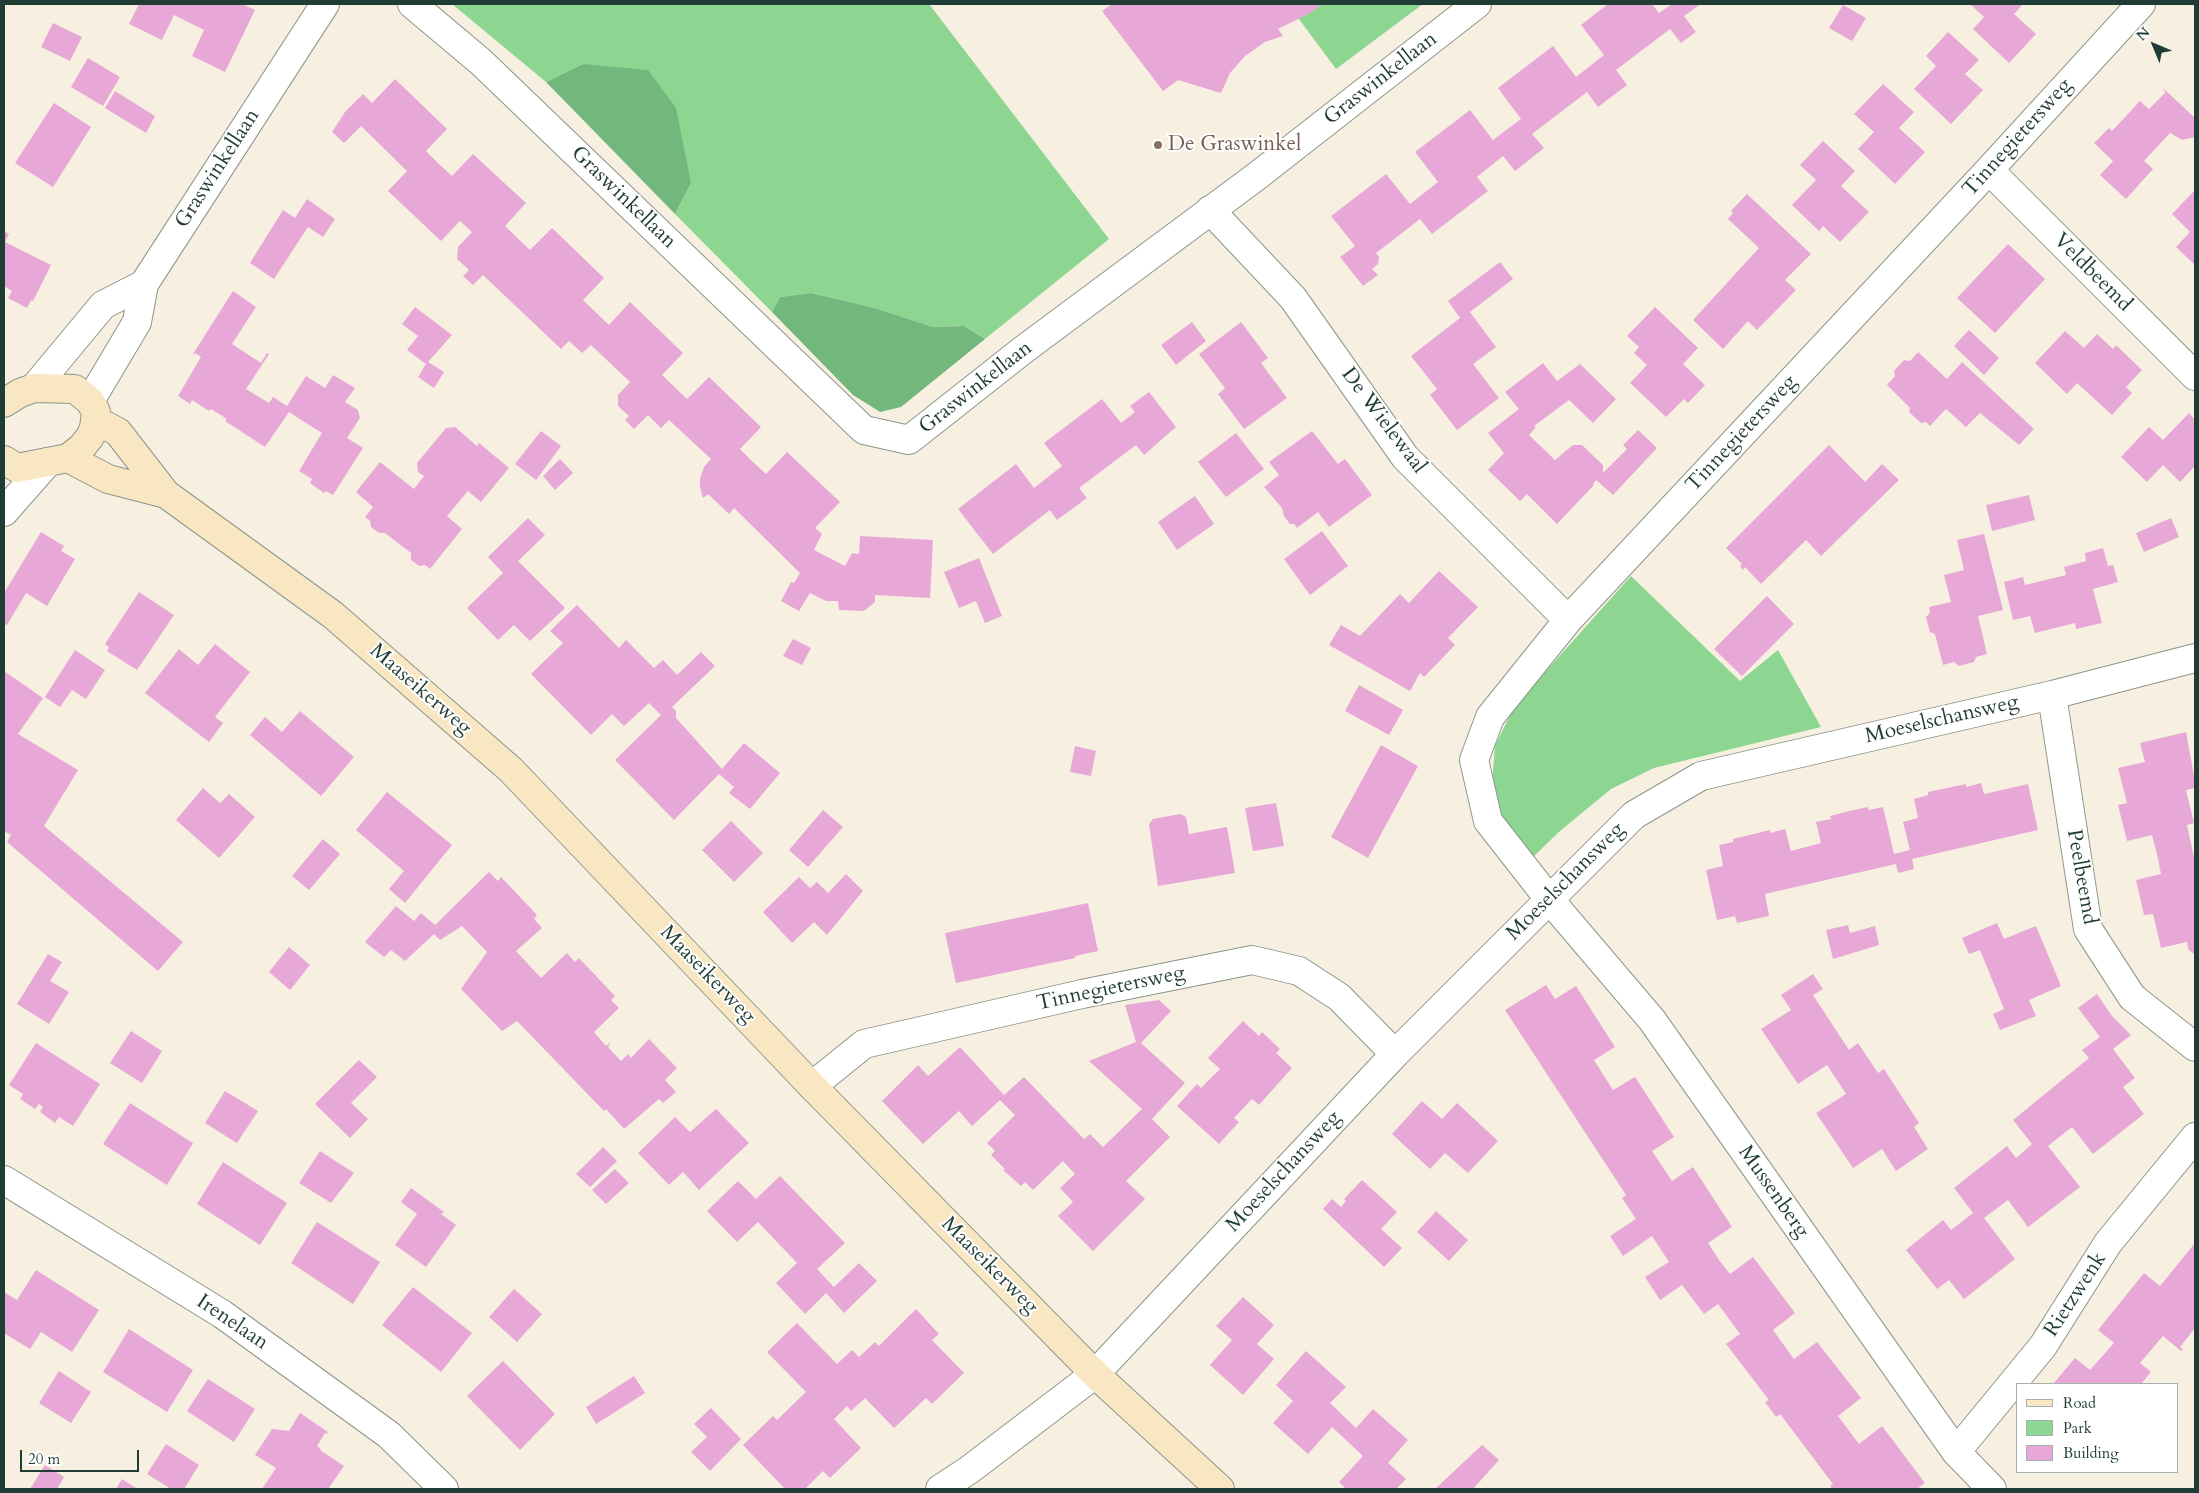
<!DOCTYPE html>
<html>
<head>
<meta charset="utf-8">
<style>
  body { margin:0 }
  #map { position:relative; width:2199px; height:1493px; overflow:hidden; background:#f7f0e0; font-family:Cardo,serif }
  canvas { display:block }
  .frame { position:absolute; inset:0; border:5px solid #1f3d34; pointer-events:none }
  .legend { position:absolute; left:2016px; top:1383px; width:162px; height:90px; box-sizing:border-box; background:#fff; border:1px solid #a5b1ae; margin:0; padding:6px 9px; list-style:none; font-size:15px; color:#1f3d34 }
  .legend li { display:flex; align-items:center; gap:10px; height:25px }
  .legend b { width:25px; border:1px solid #a5b1ae }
  .north { position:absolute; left:2129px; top:20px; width:50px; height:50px; -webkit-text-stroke:4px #fff; paint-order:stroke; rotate:315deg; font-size:14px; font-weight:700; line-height:20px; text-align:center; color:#1f3d34 }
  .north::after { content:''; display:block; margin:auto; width:18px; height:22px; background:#1f3d34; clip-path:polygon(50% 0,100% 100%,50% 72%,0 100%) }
  .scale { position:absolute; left:20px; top:1450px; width:119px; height:22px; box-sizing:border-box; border:2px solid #1f3d34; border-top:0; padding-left:6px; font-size:15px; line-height:18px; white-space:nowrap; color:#1f3d34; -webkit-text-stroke:4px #fff; paint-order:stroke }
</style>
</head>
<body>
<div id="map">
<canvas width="2199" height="1493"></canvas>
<div class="frame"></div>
<ul class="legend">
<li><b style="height:6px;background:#f9e7c3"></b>Road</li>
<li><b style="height:14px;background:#8dd691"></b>Park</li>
<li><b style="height:14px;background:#e7a8d7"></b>Building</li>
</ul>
<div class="north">N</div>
<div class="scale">20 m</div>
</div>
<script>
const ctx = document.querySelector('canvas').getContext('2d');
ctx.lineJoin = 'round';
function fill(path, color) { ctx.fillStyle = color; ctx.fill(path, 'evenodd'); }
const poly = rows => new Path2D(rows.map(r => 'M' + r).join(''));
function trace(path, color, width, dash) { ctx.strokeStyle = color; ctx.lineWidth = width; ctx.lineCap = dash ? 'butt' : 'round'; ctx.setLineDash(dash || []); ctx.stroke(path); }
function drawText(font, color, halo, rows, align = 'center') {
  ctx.font = font + ' Cardo,serif'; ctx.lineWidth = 4; ctx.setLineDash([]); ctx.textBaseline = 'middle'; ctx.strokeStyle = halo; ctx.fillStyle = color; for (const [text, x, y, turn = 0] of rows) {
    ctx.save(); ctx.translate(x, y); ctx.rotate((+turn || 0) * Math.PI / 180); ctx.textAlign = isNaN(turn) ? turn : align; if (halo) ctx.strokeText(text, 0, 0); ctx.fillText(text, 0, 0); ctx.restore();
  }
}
fill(poly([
  [452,4,929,4,1109,239,985,339,964,326,933,327,875,308,813,293,780,297,772,312,675,214,691,183,583,64,546,82],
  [1311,4,1423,4,1336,69,1296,15],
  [1631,576,1740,681,1778,650,1821,727,1654,768,1611,789,1560,831,1533,857,1504,833,1491,796,1495,746,1514,707]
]), '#8dd691');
fill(poly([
  [583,64,648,70,676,108,691,183,675,214,546,82],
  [812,293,875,308,933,327,964,326,985,339,901,407,880,412,853,395,772,312,780,297]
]), '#72b77b');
fill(poly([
  [139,4,242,4,255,10,225,72,192,56,204,30,174,15,162,40,129,24],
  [1112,4,1322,4,1310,13,1278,29,1283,36,1265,42,1245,56,1230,73,1221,93,1178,80,1163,91,1102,11],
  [1608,4,1652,4,1659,13,1672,4,1701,4,1684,16,1696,32,1681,43,1670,29,1616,70,1627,85,1598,107,1587,92,1532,134,1544,148,1515,171,1503,156,1477,177,1488,191,1432,234,1420,219,1393,240,1376,253,1379,257,1378,264,1372,269,1378,275,1363,286,1340,257,1355,246,1331,216,1386,174,1410,204,1438,182,1415,152,1470,110,1493,140,1521,119,1498,88,1553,46,1576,77,1604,55,1581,25],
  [1970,4,2023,4,2014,14,2036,34,2009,63,1973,29,1984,17],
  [1843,5,1866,18,1852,41,1829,28],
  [53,23,82,37,70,61,41,47],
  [1948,32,1979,60,1965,74,1983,90,1951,124,1914,89,1936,66,1926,56],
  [88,58,120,77,103,106,71,87],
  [395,79,447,129,426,151,439,164,452,176,473,154,526,203,505,226,530,250,552,228,604,278,583,300,609,325,630,302,683,353,662,375,687,399,709,377,761,427,740,449,753,462,766,474,787,452,840,502,815,528,822,534,814,550,845,566,852,553,859,554,860,536,933,540,930,598,875,595,875,602,864,611,839,610,838,601,826,601,810,593,799,611,781,601,791,582,794,583,800,573,734,508,729,514,708,494,703,498,700,487,700,479,704,467,711,459,669,420,661,428,648,415,634,429,625,420,629,416,618,406,618,395,630,382,591,345,582,353,569,341,561,349,483,275,473,285,463,276,469,270,457,259,458,247,472,232,460,221,441,241,388,191,407,171,361,126,344,143,332,132,345,112,363,94,372,103],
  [1883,84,1914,112,1899,128,1925,152,1895,184,1858,149,1874,132,1854,114],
  [2164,89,2195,118,2195,137,2182,140,2170,133,2144,161,2153,169,2126,199,2100,175,2113,161,2094,143,2109,128,2112,131,2140,101,2149,109,2166,92,2163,90],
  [115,91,155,116,146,133,105,108],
  [54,103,91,127,53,187,15,163],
  [1823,141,1855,171,1841,186,1869,212,1840,242,1823,226,1819,231,1792,205,1816,180,1800,165],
  [2195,190,2195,265,2176,247,2190,232,2172,214],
  [1747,194,1811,254,1785,280,1796,290,1757,330,1748,321,1723,349,1693,320,1759,248,1728,219,1733,213,1731,211],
  [307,199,335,219,323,237,308,227,274,279,250,263,283,210,295,218],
  [4,231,9,234,5,242,51,265,33,301,31,300,27,308,8,298,12,291,4,286],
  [2008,244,2045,279,1995,333,1957,298],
  [1500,262,1513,279,1470,312,1496,347,1473,364,1499,398,1457,430,1430,395,1437,389,1411,356,1460,318,1448,301],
  [233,291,256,307,232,344,261,363,267,353,269,354,246,389,269,403,273,397,287,406,306,376,325,388,333,375,355,388,345,402,358,410,360,418,347,438,363,448,333,495,326,491,324,493,310,483,312,479,299,471,322,433,303,421,289,412,265,447,225,421,227,419,211,409,209,411,192,400,190,404,178,396,201,357,195,353,194,355,193,354],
  [415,307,452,335,428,362,444,372,434,388,418,377,426,364,407,350,418,336,402,324],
  [1655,307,1698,348,1683,364,1705,385,1688,403,1684,399,1666,417,1630,383,1647,365,1634,353,1639,347,1627,336],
  [1192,322,1206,341,1176,365,1161,345],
  [1241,322,1268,358,1261,363,1287,398,1244,429,1218,394,1225,388,1199,354],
  [1969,330,1999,358,1984,375,1954,346],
  [2065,331,2084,348,2097,334,2113,349,2116,345,2142,370,2126,387,2132,393,2112,415,2077,383,2067,394,2035,363],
  [1918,352,1947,379,1962,362,2034,429,2019,445,1980,413,1966,427,1946,409,1930,426,1926,422,1921,423,1909,412,1910,408,1887,385,1895,376,1894,371,1904,360,1910,361],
  [1543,363,1557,381,1580,364,1616,399,1593,423,1569,400,1534,426,1536,427,1529,435,1555,460,1573,445,1582,445,1603,465,1603,473,1627,449,1623,445,1638,430,1657,448,1613,495,1596,480,1593,484,1594,485,1557,524,1527,494,1520,501,1488,470,1504,453,1488,433,1519,409,1505,392],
  [1149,392,1176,427,1144,455,1136,445,1079,488,1087,498,1057,520,1050,510,993,554,958,509,1016,464,1034,488,1062,466,1044,443,1102,399,1121,423,1135,412,1130,406],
  [2189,413,2195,420,2195,466,2180,482,2163,465,2147,482,2121,457,2149,427,2163,440],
  [455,427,477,446,479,443,509,468,481,502,468,491,447,516,462,529,430,569,425,565,419,566,411,560,411,553,385,533,379,533,371,527,370,521,365,517,373,507,356,492,380,462,414,489,424,476,418,472,417,463,446,428],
  [541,431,561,446,536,480,515,464],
  [1312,431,1338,464,1345,459,1372,495,1329,527,1318,512,1297,528,1294,524,1290,524,1284,516,1282,508,1264,487,1279,475,1269,462],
  [1236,433,1264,469,1226,497,1198,462],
  [1829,445,1865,482,1882,464,1899,480,1821,556,1806,540,1761,584,1745,567,1743,570,1740,566,1742,564,1726,548],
  [560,459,573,473,555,490,543,476],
  [2029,495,2035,520,1992,531,1986,505],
  [1195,496,1214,524,1177,550,1158,522],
  [528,518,545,535,518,561,565,608,530,641,514,625,498,640,467,608,503,573,488,557],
  [2171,518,2179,537,2144,552,2136,533],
  [1322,531,1348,566,1310,595,1284,559],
  [41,532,64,546,61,551,75,559,47,606,26,593,7,625,4,624,4,593],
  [1984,534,2003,610,1978,616,1987,654,1976,657,1974,662,1959,666,1954,662,1943,665,1935,634,1930,632,1926,617,1930,613,1929,607,1951,602,1944,575,1964,570,1957,540],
  [2103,548,2108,566,2113,565,2118,582,2093,589,2102,623,2076,629,2075,623,2035,633,2030,616,2013,620,2004,582,2023,577,2025,585,2066,575,2064,567,2086,561,2085,553],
  [979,558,1002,616,985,623,976,601,959,608,944,572],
  [1439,571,1478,607,1448,638,1455,645,1424,677,1420,673,1410,691,1329,645,1341,625,1360,636,1400,594,1409,603],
  [139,592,174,615,137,670,107,651,109,647,105,644],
  [1767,596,1794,624,1742,676,1714,649],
  [577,605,619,648,626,640,654,668,663,660,677,675,701,652,715,666,672,707,676,711,676,718,722,769,744,743,780,773,750,809,729,793,734,787,719,774,674,820,615,760,661,715,649,703,624,726,612,714,591,735,531,674,563,643,550,631],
  [793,639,811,648,802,665,783,656],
  [215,644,250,672,215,717,223,723,209,742,145,693,179,649,198,665],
  [75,650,105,670,86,699,72,690,60,707,45,697],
  [4,671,43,698,18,734,78,770,44,826,183,942,158,971,7,842,11,835,4,831],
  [1359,685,1403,710,1389,735,1345,711],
  [300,711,354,757,321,796,250,735,265,717,282,732],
  [2186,732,2195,781,2195,788,2186,790,2194,823,2187,825,2195,862,2195,955,2188,949,2187,942,2161,948,2153,914,2144,915,2136,880,2161,874,2157,854,2152,835,2127,841,2118,805,2127,803,2118,768,2145,762,2140,743],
  [1381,745,1418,766,1368,858,1331,837],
  [1075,746,1096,751,1091,776,1070,772],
  [1981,783,1984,794,2028,784,2038,830,1912,859,1914,869,1898,873,1896,864,1765,894,1769,916,1737,923,1735,916,1717,920,1706,870,1723,866,1719,845,1733,842,1733,839,1770,830,1770,833,1785,829,1791,851,1821,843,1816,822,1831,819,1830,816,1849,811,1868,807,1869,810,1883,807,1894,854,1910,850,1903,822,1918,818,1914,799,1928,795,1928,792,1966,784,1966,787],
  [203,788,220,803,229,794,255,817,219,858,176,820],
  [387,792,452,845,405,903,389,889,404,871,356,830],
  [1276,803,1284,846,1253,851,1245,808],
  [823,810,843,827,808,867,789,850],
  [1180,814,1186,817,1189,834,1227,827,1235,873,1158,886,1149,824,1153,819],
  [731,821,763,853,734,882,702,850],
  [323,839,340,854,309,890,292,876],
  [489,872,498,881,501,877,537,915,534,919,542,928,516,951,541,978,567,953,575,962,579,958,615,996,611,1000,619,1008,594,1032,606,1046,611,1042,608,1047,621,1061,628,1054,631,1058,649,1039,677,1068,665,1080,676,1092,663,1103,659,1099,624,1129,606,1109,604,1111,517,1021,502,1031,461,989,487,952,462,926,440,940,434,934,405,961,391,950,384,957,365,942,396,906,414,921,421,913,435,925],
  [846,874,863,891,827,935,814,922,792,943,763,912,799,877,810,888,817,882,828,893],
  [1088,903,1098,951,1075,956,1075,958,956,983,945,933],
  [1997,923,2004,939,2036,926,2061,986,2029,1000,2036,1016,2000,1030,1993,1014,2004,1009,1980,950,1969,954,1962,938],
  [1848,925,1850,933,1875,926,1879,945,1833,959,1826,930],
  [289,947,310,965,290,990,269,972],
  [48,954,62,962,50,981,69,992,49,1024,17,1004],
  [1813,974,1823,989,1813,995,1849,1050,1858,1043,1878,1073,1884,1069,1919,1123,1914,1127,1928,1149,1896,1171,1882,1149,1853,1168,1816,1113,1846,1094,1827,1065,1798,1084,1761,1029,1791,1010,1781,995],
  [1546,985,1555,999,1576,986,1615,1047,1594,1060,1613,1090,1635,1077,1674,1137,1652,1151,1672,1181,1693,1167,1732,1227,1708,1243,1719,1260,1730,1274,1753,1257,1795,1313,1773,1330,1794,1359,1817,1342,1861,1398,1838,1416,1859,1444,1882,1426,1925,1483,1917,1489,1832,1489,1830,1486,1833,1484,1780,1414,1776,1417,1765,1402,1769,1400,1726,1344,1740,1334,1718,1304,1704,1314,1682,1285,1660,1300,1645,1277,1669,1262,1652,1236,1623,1256,1610,1236,1636,1219,1622,1198,1626,1195,1505,1010],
  [2097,994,2112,1016,2131,1035,2113,1049,2135,1078,2123,1087,2144,1114,2093,1154,2072,1127,2048,1146,2080,1187,2028,1227,2008,1200,1984,1218,2015,1259,1964,1299,1949,1280,1937,1289,1906,1250,1943,1220,1951,1230,1973,1213,1954,1188,2007,1146,2016,1158,2032,1144,2013,1120,2089,1058,2082,1050,2100,1037,2078,1008],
  [1159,1000,1171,1011,1141,1043,1185,1083,1152,1119,1170,1137,1126,1181,1145,1199,1093,1251,1058,1216,1073,1202,1060,1188,1075,1174,1063,1161,1033,1190,1025,1182,1021,1186,1003,1170,1005,1169,991,1155,995,1151,987,1143,1015,1115,1000,1100,972,1126,959,1111,923,1144,882,1101,918,1065,928,1076,960,1047,1004,1095,1024,1077,1084,1139,1090,1134,1103,1147,1142,1109,1089,1061,1136,1042,1125,1005],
  [1243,1021,1259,1036,1262,1032,1280,1049,1276,1053,1292,1068,1259,1105,1252,1099,1234,1118,1239,1122,1219,1144,1177,1106,1197,1084,1201,1088,1220,1069,1208,1058],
  [131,1031,162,1051,142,1083,110,1063],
  [36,1043,100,1084,73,1126,59,1117,55,1123,40,1112,43,1107,39,1104,35,1109,20,1099,23,1094,9,1085],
  [359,1060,377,1077,351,1103,368,1119,350,1138,315,1104],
  [225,1091,258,1111,237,1143,205,1123],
  [1422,1101,1442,1119,1457,1103,1498,1141,1468,1173,1445,1153,1430,1169,1392,1134],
  [130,1103,193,1143,167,1185,103,1144],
  [716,1109,749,1143,699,1190,683,1172,669,1185,638,1153,675,1117,690,1132],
  [603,1147,617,1161,590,1187,576,1174],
  [320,1151,354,1173,331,1203,299,1183],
  [223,1162,287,1203,260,1245,197,1204],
  [615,1169,629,1183,606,1204,592,1190],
  [780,1176,845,1243,817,1269,834,1287,859,1263,877,1281,844,1313,826,1293,805,1314,776,1283,797,1263,778,1243,758,1222,737,1242,707,1211,738,1181,756,1199],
  [1362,1180,1397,1212,1381,1229,1402,1248,1384,1267,1323,1209,1332,1199,1341,1207,1346,1201,1344,1199],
  [411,1188,444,1212,441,1214,456,1225,426,1267,395,1245,417,1214,401,1202],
  [1436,1211,1468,1240,1449,1261,1417,1232],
  [317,1222,380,1262,353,1304,291,1263],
  [2195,1243,2195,1328,2180,1347,2183,1349,2181,1351,2163,1336,2140,1363,2151,1372,2141,1384,2053,1384,2075,1358,2090,1370,2114,1343,2098,1330,2144,1273,2160,1286],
  [36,1270,99,1310,72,1352,41,1332,30,1349,4,1333,4,1292,17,1300],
  [413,1287,472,1333,441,1372,382,1325],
  [514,1289,542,1314,517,1342,489,1317],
  [1243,1297,1274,1325,1257,1344,1274,1359,1243,1395,1210,1365,1232,1340,1216,1326],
  [916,1309,939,1334,932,1340,964,1373,932,1404,926,1398,894,1428,865,1398,851,1411,847,1406,834,1419,861,1448,830,1478,823,1471,805,1489,785,1489,743,1445,773,1416,777,1420,806,1392,767,1352,797,1323,837,1364,852,1350,859,1357,875,1342,879,1346],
  [129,1329,193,1370,167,1412,103,1372],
  [1306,1351,1346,1387,1330,1403,1356,1428,1373,1409,1408,1440,1388,1463,1406,1479,1396,1489,1346,1489,1339,1482,1363,1456,1332,1427,1308,1454,1273,1423,1293,1401,1276,1385],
  [503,1361,555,1414,520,1450,467,1396],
  [59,1371,91,1392,71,1423,39,1403],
  [634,1376,645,1393,596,1424,586,1407],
  [208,1379,255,1409,234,1442,187,1411],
  [711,1408,741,1439,710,1471,691,1452,707,1437,694,1424],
  [300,1413,328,1432,327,1434,325,1433,317,1446,321,1449,320,1450,344,1466,328,1489,262,1489,276,1468,255,1455,272,1429,289,1431],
  [166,1444,199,1465,184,1489,171,1489,147,1474],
  [1482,1445,1499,1460,1473,1489,1435,1489],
  [45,1465,64,1477,57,1489,30,1489],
  [122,1479,136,1488,135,1489,116,1489]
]), '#e7a8d7');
const street = poly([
  [412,4,481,62,864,430,909,440,1023,350,1257,176,1477,4],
  [1989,170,2195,376],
  [1210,210,1293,298,1405,457,1568,620],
  [34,388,103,305,144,284],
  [90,401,137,322,144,284,325,4],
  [4,512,48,462],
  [2052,695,2088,929,2132,997,2195,1047],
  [812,1086,864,1044,1082,994,1252,960,1299,971,1339,997,1395,1054],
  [4,1180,222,1314,389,1435,444,1489],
  [1956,1452,2043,1346,2108,1243,2195,1137],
  [940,1489,969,1470,1095,1374,1395,1054,1634,815,1701,776,2052,695,2195,658],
  [1992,1489,1956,1452,1652,1020,1549,899,1488,821,1474,760,1490,717,1568,620,1989,170,2141,4]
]);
const secondary = poly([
  [4,403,20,393,34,388,75,389,90,401,96,412,94,428,90,437,81,448,68,458,17,468,4,460],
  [95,420,118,432,166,494,333,615,511,770,812,1086,1095,1374,1220,1489],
  [68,458,108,479,166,494]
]);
trace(street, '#8b968a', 30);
trace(secondary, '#8b968a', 30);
trace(street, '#fff', 28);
trace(secondary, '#f9e7c3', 28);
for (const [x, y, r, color] of [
  [1158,145,5,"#8d6e63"]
]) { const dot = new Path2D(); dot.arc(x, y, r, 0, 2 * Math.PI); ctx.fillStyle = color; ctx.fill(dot); trace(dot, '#fff', 2); }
drawText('21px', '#1f3d34', '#fff', [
  ["Graswinkellaan",1381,79,-38],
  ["Tinnegietersweg",2018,138,-48],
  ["Graswinkellaan",218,169,-57],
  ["Graswinkellaan",623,198,44],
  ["Veldbeemd",2092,273,45],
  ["Graswinkellaan",976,388,-38],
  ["De Wielewaal",1383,421,53],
  ["Tinnegietersweg",1742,434,-47],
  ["Maaseikerweg",420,690,41],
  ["Moeselschansweg",1942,720,-13],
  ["Peelbeemd",2081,877,80],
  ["Moeselschansweg",1566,882,-45],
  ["Maaseikerweg",707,975,46],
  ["Tinnegietersweg",1111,989,-12],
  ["Moeselschansweg",1284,1172,-47],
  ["Mussenberg",1773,1192,55],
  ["Maaseikerweg",989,1266,45],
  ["Rietzwenk",2076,1295,-57],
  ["Irenelaan",232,1323,34]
]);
drawText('21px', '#785e54', '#fff', [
  ["De Graswinkel",1168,145]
], 'left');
</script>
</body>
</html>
